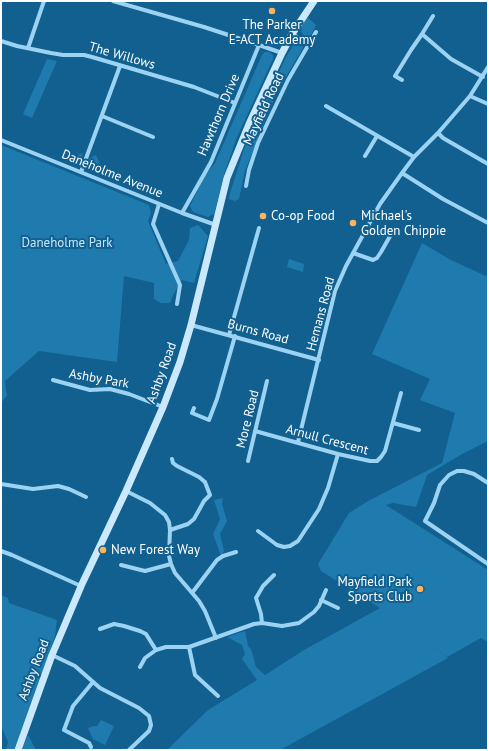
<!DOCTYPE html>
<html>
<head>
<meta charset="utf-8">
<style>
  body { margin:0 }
  #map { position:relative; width:489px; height:751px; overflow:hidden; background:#116090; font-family:"PT Sans",sans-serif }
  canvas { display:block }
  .frame { position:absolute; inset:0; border:2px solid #fff; pointer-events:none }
</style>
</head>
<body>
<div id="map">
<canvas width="489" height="751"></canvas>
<div class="frame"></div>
</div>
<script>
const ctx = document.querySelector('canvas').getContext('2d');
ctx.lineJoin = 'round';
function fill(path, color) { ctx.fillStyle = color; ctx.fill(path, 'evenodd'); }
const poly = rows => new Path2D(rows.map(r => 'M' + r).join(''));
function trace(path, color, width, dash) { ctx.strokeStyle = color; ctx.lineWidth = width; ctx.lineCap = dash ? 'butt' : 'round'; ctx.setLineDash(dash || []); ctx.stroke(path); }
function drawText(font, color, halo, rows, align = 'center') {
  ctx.font = font + ' "PT Sans",sans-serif'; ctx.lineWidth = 4; ctx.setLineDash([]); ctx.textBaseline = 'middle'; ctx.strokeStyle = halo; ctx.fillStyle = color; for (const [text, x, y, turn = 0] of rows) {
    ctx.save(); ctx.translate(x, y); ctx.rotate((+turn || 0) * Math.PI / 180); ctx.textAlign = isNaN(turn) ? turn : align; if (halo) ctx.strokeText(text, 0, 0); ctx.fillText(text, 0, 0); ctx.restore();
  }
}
fill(poly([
  [307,17,316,25,311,35,308,38,304,36,301,31,302,25],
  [298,43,302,45,303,48,280,87,268,113,245,171,239,199,235,201,229,199,230,193,247,140,285,59,293,45],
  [265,52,269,52,273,55,273,59,237,137,224,174,214,214,208,217,193,212,190,206,204,177,215,163,262,55],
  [47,59,57,61,32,118,23,114],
  [1,145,149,205,151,213,148,221,166,264,178,261,189,240,190,228,198,225,208,236,194,283,182,280,173,295,170,303,161,303,154,299,154,283,124,276,117,362,39,351,5,381,7,395,1,403],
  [83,153,80,162,76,164,64,160],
  [96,155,105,176,91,171,86,165,88,159],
  [422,243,451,260,488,277,488,441,462,454,427,475,416,507,393,503,386,505,488,570,488,642,481,638,447,657,421,638,448,658,280,750,167,750,208,710,257,680,242,659,245,654,242,645,227,637,245,631,248,646,251,649,256,667,265,675,304,650,380,608,321,571,318,564,349,513,368,501,442,463,455,413,420,400,430,379,372,354],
  [289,259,304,264,303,272,287,267],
  [223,498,222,504,227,521,220,534,224,551,221,556,213,534,220,519,214,500],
  [1,595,8,598,9,603,57,620,55,636,14,750,6,750,8,742,1,726],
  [101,720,114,726,105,745,93,739,88,728,94,726,97,726],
  [28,735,36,750,22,750]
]), '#1f7aae');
trace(poly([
  [113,1,204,27,259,45],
  [422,34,433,16],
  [1,41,17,46,51,53,63,55,84,55,92,57,194,87,235,103],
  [309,44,316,32],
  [28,48,44,1],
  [402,80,395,76,411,50,422,34,451,59,483,77],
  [470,96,488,104],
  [326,106,414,157],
  [102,116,153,137],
  [438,133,443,138,488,164],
  [1,140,182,213,216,225],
  [365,156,377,136],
  [81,172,120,66],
  [402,173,443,199,488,223],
  [246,186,249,170,258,143,288,80,309,44,292,34],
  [159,204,153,224,180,285,177,304],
  [182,213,211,162,259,45,282,53],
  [353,253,373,260,377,258,381,252,393,231],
  [191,325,319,360],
  [229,335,259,228],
  [53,380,90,390,110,389,129,394,163,407],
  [194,408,192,413,209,420,217,399,235,336],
  [393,423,419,430],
  [255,431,338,454,370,461,377,461,381,457,385,451,401,393],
  [298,442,335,291,346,266,380,204,402,173,414,157,438,133,470,96,488,67],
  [248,461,267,381],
  [488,483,474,474,464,471,457,471,449,475,440,485,434,503,425,521,488,564],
  [1,484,33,489,58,486,69,489,86,497],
  [126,491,150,503,165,515,169,522,170,530,169,556,171,564,175,573,199,601,205,611,216,638],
  [170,530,188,524,194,519,204,501,210,495,205,482,199,477,177,466,173,463,172,459],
  [258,531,277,545,284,547,290,546,298,541,319,509,328,488,338,454],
  [1,551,12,555,81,586],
  [121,565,145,571,171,564],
  [192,593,217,560,223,556,236,552],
  [321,600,338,608],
  [262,623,261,614,256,598,263,586,274,575],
  [100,629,114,624,124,626,140,631,146,634,156,650,166,647,189,647,254,624,262,623,282,626,299,623,314,612,319,606,326,590],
  [189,647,195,675,218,696],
  [52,655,75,666,100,688,139,708,149,716,151,725,149,731,129,750],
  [140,667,145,658,156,650],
  [91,747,89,743,64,730,73,706,93,682]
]), '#9cd3f3', 4);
trace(poly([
  [18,750,52,655,82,584,126,491,163,407,180,362,191,325,227,178,249,124,282,53,292,34,314,1]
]), '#cbe9fc', 7);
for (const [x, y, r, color] of [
  [272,11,4,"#ffb25d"],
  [263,216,4,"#ffb25d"],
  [353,223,4,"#ffb25d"],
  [103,550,4,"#ffb25d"],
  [420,589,4,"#ffb25d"]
]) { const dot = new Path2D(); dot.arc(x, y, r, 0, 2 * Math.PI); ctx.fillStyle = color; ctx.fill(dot); trace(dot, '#116090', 1.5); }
drawText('13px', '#fff', '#116090', [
  ["The Parker",272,25,"center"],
  ["E-ACT Academy",272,40,"center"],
  ["Co-op Food",271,216],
  ["Michael's",361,216],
  ["Golden Chippie",361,231],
  ["New Forest Way",111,550],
  ["Mayfield Park",412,582,"right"],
  ["Sports Club",412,597,"right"]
], 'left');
drawText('13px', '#fff', '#116090', [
  ["The Willows",122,56,16],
  ["Mayfield Road",264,109,-65],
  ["Hawthorn Drive",219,115,-67],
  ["Daneholme Avenue",112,174,22],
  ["Hemans Road",321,314,-75],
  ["Burns Road",258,332,15],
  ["Ashby Road",162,373,-70],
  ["Ashby Park",99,379,10],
  ["More Road",248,419,-76],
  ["Arnull Crescent",327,440,15],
  ["Ashby Road",34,670,-69]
]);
drawText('13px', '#c3e8fd', '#116090', [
  ["Daneholme Park",67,243]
]);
</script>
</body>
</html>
